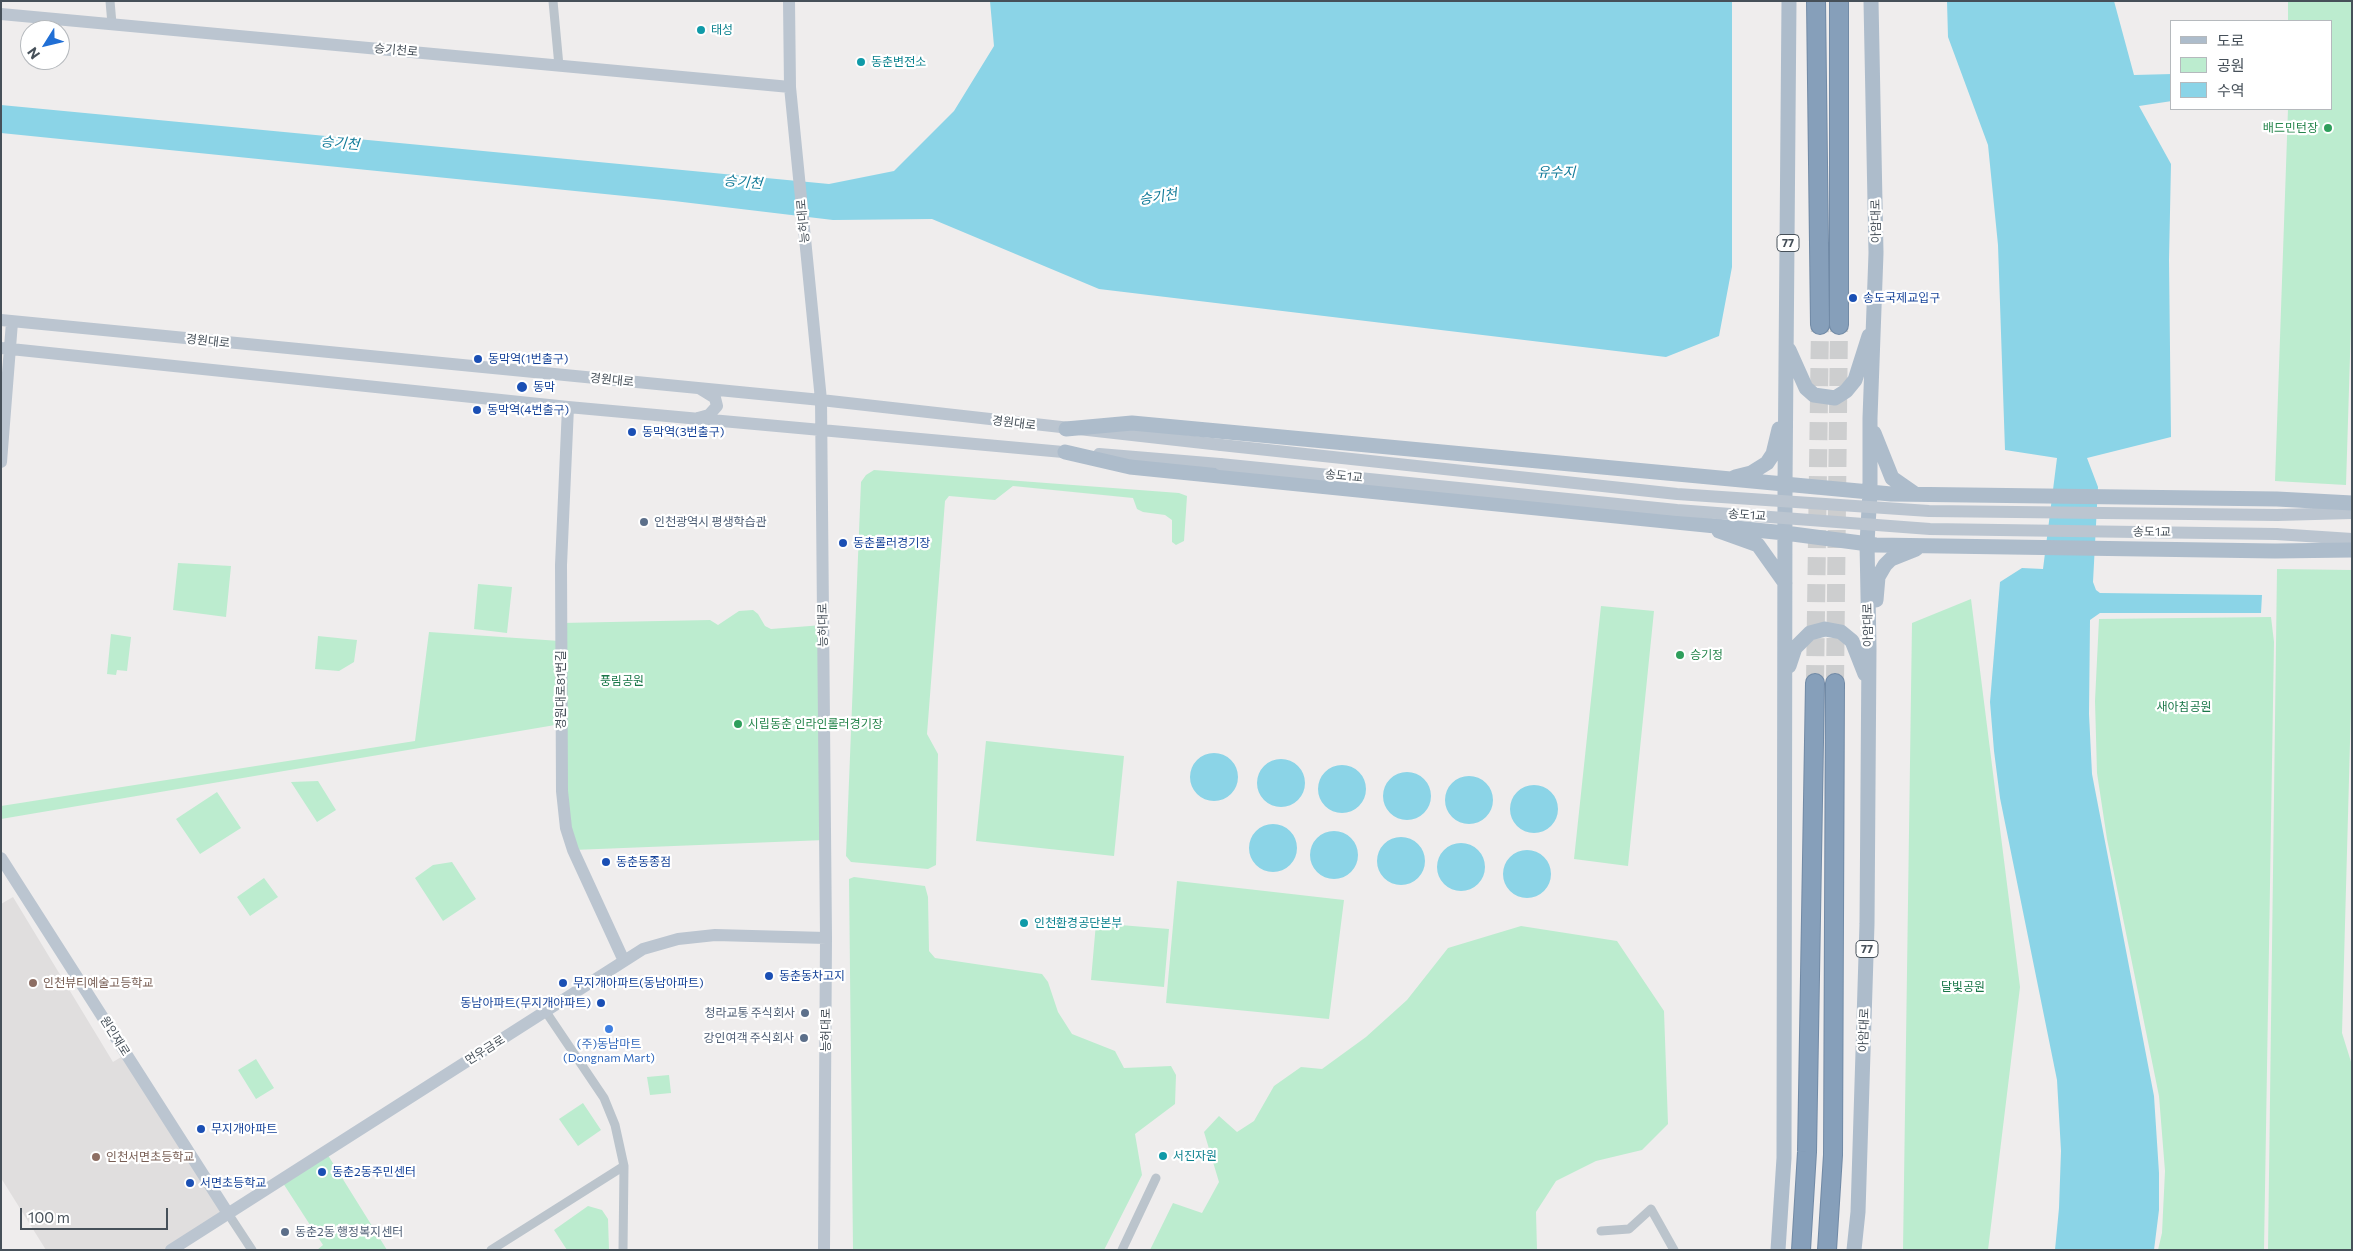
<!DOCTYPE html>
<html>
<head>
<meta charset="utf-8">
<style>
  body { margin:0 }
  #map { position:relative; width:2353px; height:1251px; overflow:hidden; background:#efeded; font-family:Commissioner,"Noto Sans KR",sans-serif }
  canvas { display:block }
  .frame { position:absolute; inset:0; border:2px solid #465059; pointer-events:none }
  .legend { position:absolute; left:2170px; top:20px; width:162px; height:90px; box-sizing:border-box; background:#fff; border:1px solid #b5b9bd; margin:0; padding:6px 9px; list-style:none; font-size:15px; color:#465059 }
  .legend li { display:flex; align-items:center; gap:10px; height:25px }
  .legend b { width:25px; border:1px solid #b5b9bd }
  .north { position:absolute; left:20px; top:20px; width:50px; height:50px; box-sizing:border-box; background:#fff; border:1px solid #b5b9bd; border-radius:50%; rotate:234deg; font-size:14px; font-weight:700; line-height:20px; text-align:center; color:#465059 }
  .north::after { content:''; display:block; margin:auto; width:18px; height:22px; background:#216fd5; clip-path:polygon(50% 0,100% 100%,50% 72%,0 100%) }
  .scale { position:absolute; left:20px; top:1208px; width:148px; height:22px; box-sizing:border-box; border:2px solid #465059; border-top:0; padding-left:6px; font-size:15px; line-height:18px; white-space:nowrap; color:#465059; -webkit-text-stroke:4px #fff; paint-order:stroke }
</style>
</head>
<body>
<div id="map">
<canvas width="2353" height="1251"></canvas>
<div class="frame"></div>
<ul class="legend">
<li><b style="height:6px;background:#adbccb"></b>도로</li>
<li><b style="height:14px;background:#bceccf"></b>공원</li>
<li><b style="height:14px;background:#8bd4e7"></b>수역</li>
</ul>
<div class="north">N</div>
<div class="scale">100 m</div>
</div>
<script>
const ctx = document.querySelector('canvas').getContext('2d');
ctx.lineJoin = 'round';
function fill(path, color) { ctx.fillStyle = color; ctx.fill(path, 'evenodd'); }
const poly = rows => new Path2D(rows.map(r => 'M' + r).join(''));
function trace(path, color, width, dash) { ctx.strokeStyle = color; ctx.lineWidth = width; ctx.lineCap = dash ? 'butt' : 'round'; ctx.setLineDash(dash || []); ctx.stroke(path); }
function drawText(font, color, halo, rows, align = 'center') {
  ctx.font = font + ' Commissioner,"Noto Sans KR",sans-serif'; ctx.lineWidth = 4.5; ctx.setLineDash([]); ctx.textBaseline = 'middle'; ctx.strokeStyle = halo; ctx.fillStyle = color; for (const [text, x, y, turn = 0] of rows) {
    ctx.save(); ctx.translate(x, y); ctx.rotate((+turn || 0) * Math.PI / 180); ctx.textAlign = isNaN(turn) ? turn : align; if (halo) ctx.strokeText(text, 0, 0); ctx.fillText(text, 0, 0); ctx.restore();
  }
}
fill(poly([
  [13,897,113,1062,126,1054,229,1215,171,1250,46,1250,1,1178,1,904]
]), '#e0dede');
fill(poly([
  [2288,1,2352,1,2352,292,2346,485,2275,481,2288,109,2332,109,2332,21,2288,21],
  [874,470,1179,493,1187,496,1184,541,1176,545,1172,542,1172,520,1165,515,1143,512,1137,509,1133,498,1013,486,995,500,949,496,945,501,927,734,938,754,936,865,928,869,851,862,846,856,861,482,866,475],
  [178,563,231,566,226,617,173,610],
  [2277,569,2352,570,2352,670,2342,1033,2352,1065,2352,1250,2268,1250],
  [478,584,512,587,507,633,474,629],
  [1971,599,2020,987,1988,1250,1903,1250,1912,623],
  [1601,606,1654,611,1628,866,1574,859],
  [753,610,758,614,765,626,771,629,823,625,825,840,573,850,561,724,1,819,1,806,415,741,429,632,560,641,561,623,710,620,718,625,739,611],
  [2271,617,2274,642,2264,1250,2158,1250,2162,1233,2165,1171,2159,1096,2107,839,2097,773,2095,701,2099,619],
  [111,634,131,637,127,671,117,670,116,675,107,674],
  [318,636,357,640,354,662,339,671,315,669],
  [986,741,1124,756,1114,856,976,841],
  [318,781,336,810,317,822,291,782],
  [217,792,241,828,200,854,176,819],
  [452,862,476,899,443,921,415,878,433,865],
  [854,877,925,886,928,897,929,951,935,958,1042,974,1048,982,1058,1012,1072,1034,1115,1051,1124,1068,1171,1066,1176,1075,1175,1104,1135,1134,1142,1175,1104,1250,853,1250,849,879],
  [264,878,278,897,250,916,237,897],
  [1177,881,1344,900,1329,1019,1166,1003],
  [1096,923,1169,929,1164,987,1091,980],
  [1521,926,1617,941,1664,1011,1668,1124,1642,1150,1596,1161,1556,1181,1536,1212,1537,1250,1150,1250,1173,1203,1202,1213,1219,1182,1204,1132,1219,1116,1237,1132,1254,1121,1274,1086,1301,1067,1322,1069,1366,1037,1407,1000,1448,948],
  [256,1059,274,1088,256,1099,238,1070],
  [669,1075,671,1093,650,1095,647,1077],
  [583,1103,601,1130,578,1146,559,1119],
  [326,1152,387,1250,317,1250,323,1245,281,1180],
  [588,1206,602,1210,608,1219,609,1250,567,1250,554,1230]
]), '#bceccf');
fill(poly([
  [990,1,1732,1,1732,267,1719,336,1666,357,1099,289,932,219,833,220,674,201,1,133,1,105,829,184,894,171,954,111,994,46],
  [1947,1,2114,1,2134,75,2172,74,2172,101,2139,106,2171,164,2169,260,2171,437,2087,458,2098,487,2093,582,2096,590,2100,593,2262,595,2261,613,2100,613,2090,620,2089,714,2092,774,2154,1096,2159,1173,2159,1210,2154,1250,2055,1250,2059,1208,2061,1151,2057,1080,2000,798,1994,751,1990,702,2000,582,2022,568,2043,569,2057,458,2005,450,1998,245,1988,145,1948,37],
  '1190 777a24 24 0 1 1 48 0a24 24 0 1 1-48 0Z',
  '1257 783a24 24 0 1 1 48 0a24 24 0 1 1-48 0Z',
  '1318 789a24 24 0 1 1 48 0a24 24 0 1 1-48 0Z',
  '1383 796a24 24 0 1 1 48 0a24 24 0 1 1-48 0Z',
  '1445 800a24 24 0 1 1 48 0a24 24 0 1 1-48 0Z',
  '1510 809a24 24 0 1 1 48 0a24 24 0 1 1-48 0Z',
  '1249 848a24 24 0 1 1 48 0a24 24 0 1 1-48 0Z',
  '1310 855a24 24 0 1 1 48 0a24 24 0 1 1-48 0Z',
  '1377 861a24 24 0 1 1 48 0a24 24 0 1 1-48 0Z',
  '1437 867a24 24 0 1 1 48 0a24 24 0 1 1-48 0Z',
  '1503 874a24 24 0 1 1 48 0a24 24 0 1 1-48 0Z'
]), '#8bd4e7');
trace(poly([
  [1815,683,1820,325],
  [1835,683,1839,325]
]), '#cdcecf', 18, [18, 9]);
const highway = poly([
  [1816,1,1820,325],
  [1839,325,1839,1],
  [1801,1250,1807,1152,1815,683],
  [1827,1250,1833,1155,1835,683]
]);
trace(highway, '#718aa6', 20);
trace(poly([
  [110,1,112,24],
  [553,1,559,66],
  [546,1012,604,1098,615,1125,624,1166,623,1250],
  [229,1215,252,1250],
  [1601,1231,1629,1229,1651,1209,1674,1250],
  [491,1250,624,1166],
  [1122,1250,1156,1178]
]), '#bbc4cc', 9);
trace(poly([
  [789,1,790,87,821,400,826,938,824,1250],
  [1,14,790,87],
  [1,320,821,400,1221,445],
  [1,348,568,407,1074,453],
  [568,407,561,565,562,791,566,828,573,850,624,961],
  [698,418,709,415,717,406,715,398,702,390],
  [1099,454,1220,464],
  [1,462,12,322],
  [2277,515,2352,513],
  [2276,534,2352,539],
  [1,858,229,1215],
  [171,1250,643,949,678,939,715,935,826,938]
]), '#bbc5d0', 12);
trace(poly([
  [1789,350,1806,388,1814,395,1835,398,1846,391,1855,380,1869,336],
  [1066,429,1132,423,1891,494,2277,499,2352,503],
  [1874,433,1892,478,1915,494],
  [1065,452,1130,467,1785,533,1876,545,2275,551,2352,550],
  [1735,477,1751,473,1767,463,1773,454,1779,429],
  [1719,531,1758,545,1785,583],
  [1876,600,1878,577,1885,565,1891,559,1916,549],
  [1789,666,1795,648,1810,633,1825,629,1841,632,1852,641,1865,674],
  [1778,1250,1784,1158,1785,485,1789,1],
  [1854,1250,1858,1212,1867,924,1869,648,1867,543,1870,492,1870,418,1876,253,1871,1]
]), '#adbccb', 15);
trace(highway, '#869fba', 18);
trace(poly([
  [1221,445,1677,494,1929,511,2277,515],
  [1220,464,1677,510,1930,529,2276,534]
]), '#bbc5d0', 12);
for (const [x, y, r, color] of [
  [701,30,5,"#0f9aa8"],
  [861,62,5,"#0f9aa8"],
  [2328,128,5,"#2e9e5b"],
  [1853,298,5,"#1a4fb4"],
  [478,359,5,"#1a4fb4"],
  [522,387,6,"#1a4fb4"],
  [477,410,5,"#1a4fb4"],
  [632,432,5,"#1a4fb4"],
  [644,522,5,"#5c6f8a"],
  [843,543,5,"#1a4fb4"],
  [1680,655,5,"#2e9e5b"],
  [738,724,5,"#2e9e5b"],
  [606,862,5,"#1a4fb4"],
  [1024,923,5,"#0f9aa8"],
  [769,976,5,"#1a4fb4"],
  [33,983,5,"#8d6e63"],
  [563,983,5,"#1a4fb4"],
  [601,1003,5,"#1a4fb4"],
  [805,1013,5,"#5c6f8a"],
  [609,1029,5,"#3f7fe0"],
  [804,1038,5,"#5c6f8a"],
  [201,1129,5,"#1a4fb4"],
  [1163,1156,5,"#0f9aa8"],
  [96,1157,5,"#8d6e63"],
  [322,1172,5,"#1a4fb4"],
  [190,1183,5,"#1a4fb4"],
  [285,1232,5,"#5c6f8a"]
]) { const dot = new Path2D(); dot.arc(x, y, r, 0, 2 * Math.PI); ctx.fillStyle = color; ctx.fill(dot); trace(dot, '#fff', 2); }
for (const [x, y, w] of [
  [1788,243,22],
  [1867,949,22]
]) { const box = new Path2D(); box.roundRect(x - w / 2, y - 8.5, w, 17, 4); ctx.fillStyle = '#fff'; ctx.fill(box); trace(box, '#465059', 1); }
drawText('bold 11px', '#465059', null, [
  ["77",1788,243],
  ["77",1867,949]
]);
drawText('12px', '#0d838f', '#fff', [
  ["태성",711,30],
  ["동춘변전소",871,62],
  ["인천환경공단본부",1034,923],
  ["서진자원",1173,1156]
], 'left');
drawText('12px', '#465059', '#fff', [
  ["승기천로",396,50,5],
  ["능허대로",803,221,-95],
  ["아암대로",1876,221,-91],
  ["경원대로",208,341,6],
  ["경원대로",612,380,6],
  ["경원대로",1014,423,7],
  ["송도1교",1344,476,6],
  ["송도1교",1747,515,4],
  ["송도1교",2152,532,1],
  ["능허대로",823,625,-91],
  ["아암대로",1868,625,-91],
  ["경원대로81번길",561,690,-90],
  ["능허대로",826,1030,-90],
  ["아암대로",1864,1030,-88],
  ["원인재로",115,1036,58],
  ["먼우금로",485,1050,-32]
]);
drawText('12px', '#27864d', '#fff', [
  ["배드민턴장",2318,128,"right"],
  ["승기정",1690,655],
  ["시립동춘 인라인롤러경기장",748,724]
], 'left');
drawText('12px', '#164399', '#fff', [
  ["송도국제교입구",1863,298],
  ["동막역(1번출구)",488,359],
  ["동막",533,387],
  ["동막역(4번출구)",487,410],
  ["동막역(3번출구)",642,432],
  ["동춘롤러경기장",853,543],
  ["동춘동종점",616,862],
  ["동춘동차고지",779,976],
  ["무지개아파트(동남아파트)",573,983],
  ["동남아파트(무지개아파트)",591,1003,"right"],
  ["무지개아파트",211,1129],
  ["동춘2동주민센터",332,1172],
  ["서면초등학교",200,1183]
], 'left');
drawText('12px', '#4e5e75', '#fff', [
  ["인천광역시 평생학습관",654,522],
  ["청라교통 주식회사",795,1013,"right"],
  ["강인여객 주식회사",794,1038,"right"],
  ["동춘2동 행정복지센터",295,1232]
], 'left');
drawText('12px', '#1a7749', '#fff', [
  ["풍림공원",622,681],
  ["새아침공원",2184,707],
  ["달빛공원",1963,987]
]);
drawText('12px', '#785e54', '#fff', [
  ["인천뷰티예술고등학교",43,983],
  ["인천서면초등학교",106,1157]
], 'left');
drawText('12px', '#366cbe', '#fff', [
  ["(주)동남마트",609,1044],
  ["(Dongnam Mart)",609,1058]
]);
drawText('italic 14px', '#127b99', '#fff', [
  ["승기천",340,143,5],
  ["유수지",1556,172],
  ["승기천",743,182,5],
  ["승기천",1158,197,-9]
]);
</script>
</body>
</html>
